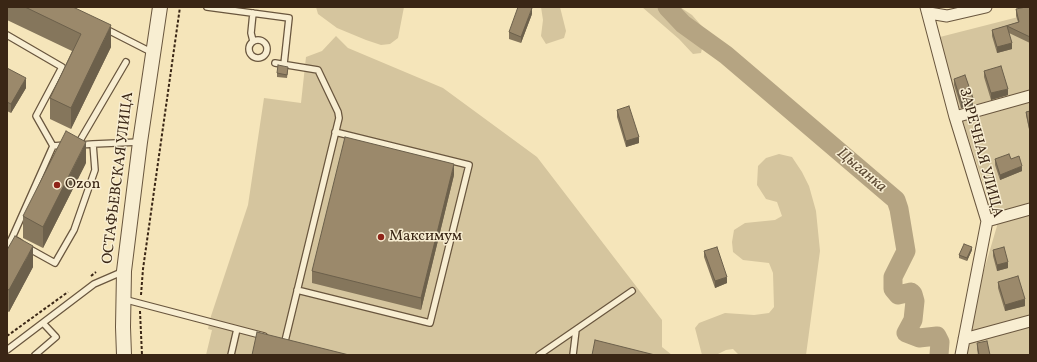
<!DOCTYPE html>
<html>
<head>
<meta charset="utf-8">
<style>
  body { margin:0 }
  #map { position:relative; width:1037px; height:362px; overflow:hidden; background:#f5e5ba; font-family:Vollkorn,serif }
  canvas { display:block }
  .frame { position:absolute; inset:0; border:8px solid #3a2615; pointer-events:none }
</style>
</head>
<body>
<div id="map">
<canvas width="1037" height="362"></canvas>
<div class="frame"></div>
</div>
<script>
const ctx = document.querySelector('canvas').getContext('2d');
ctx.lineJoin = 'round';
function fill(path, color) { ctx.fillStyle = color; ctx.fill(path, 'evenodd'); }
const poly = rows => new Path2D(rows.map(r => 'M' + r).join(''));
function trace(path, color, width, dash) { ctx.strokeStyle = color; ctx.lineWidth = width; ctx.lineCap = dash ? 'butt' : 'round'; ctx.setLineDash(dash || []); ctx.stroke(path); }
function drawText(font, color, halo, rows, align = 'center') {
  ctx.font = font + ' Vollkorn,serif'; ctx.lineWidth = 3; ctx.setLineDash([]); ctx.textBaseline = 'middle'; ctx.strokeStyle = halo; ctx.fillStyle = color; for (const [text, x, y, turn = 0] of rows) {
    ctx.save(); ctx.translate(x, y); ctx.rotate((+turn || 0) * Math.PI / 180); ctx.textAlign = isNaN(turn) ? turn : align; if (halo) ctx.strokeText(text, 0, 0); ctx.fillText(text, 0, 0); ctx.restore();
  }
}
fill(poly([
  [316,7,404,7,398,38,390,44,381,45,366,40,337,28,318,14],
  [541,7,560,7,566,31,564,38,546,44,541,36,543,20],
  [642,7,680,7,692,15,706,31,701,53,693,54,679,39],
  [1030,14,1030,355,959,355,997,226,936,38],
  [336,36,348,48,443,88,537,157,662,320,662,347,672,355,206,355,212,330,208,329,211,316,248,205,264,98,301,103,306,57,322,51],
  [779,154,792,157,802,172,809,186,816,211,820,251,806,355,739,355,733,349,726,350,716,355,702,355,695,328,699,323,725,313,754,315,769,313,774,307,773,273,769,263,743,260,733,252,732,242,734,230,745,223,775,220,782,216,777,202,766,199,757,185,758,166,766,158]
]), '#d5c59e');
trace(poly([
  [667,7,683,24,726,55,896,200,899,209,906,251,893,277,893,289,898,295,911,292,913,294,915,301,913,320,906,333,919,338,937,336,940,342,939,355]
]), '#b5a482', 19);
const service = poly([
  [207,7,289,18,284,64],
  [253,13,251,33,253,41],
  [104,28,153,53],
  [7,35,62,67,36,116,53,146],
  '249 49a9 9 0 1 1 18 0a9 9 0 1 1-18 0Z',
  [275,63,318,70,338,112,339,118,285,341],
  [78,144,126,62],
  [80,145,93,144],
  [19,242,12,238,53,146,65,145],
  [7,248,12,238],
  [28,248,55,263,74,230,95,170,93,144,140,142],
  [297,290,430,323,469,165,335,132],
  [123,299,264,336],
  [7,350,94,284,124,271],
  [35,355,56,337,43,323],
  [231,355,237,329],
  [539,355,632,291],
  [573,355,576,330]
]);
const minor = poly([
  [926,7,955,117,987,221,961,355],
  [929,13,947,16,986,7],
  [955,117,1030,96],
  [987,221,1030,209],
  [964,339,1030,321]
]);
const tertiary = poly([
  [124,355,123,327,124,271,140,142,160,7]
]);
trace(service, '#69563e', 8);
trace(minor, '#69563e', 13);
trace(tertiary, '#69563e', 16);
trace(poly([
  [91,276,96,272],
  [141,295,143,269,180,7],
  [140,311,142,355],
  [7,336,68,292]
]), '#3a2615', 2, [3, 2]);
trace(service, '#f8eed2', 5.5);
trace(minor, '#f8eed2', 11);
trace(tertiary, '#f8eed2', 14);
fill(poly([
  [7,7,73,7,111,47,71,129,50,119,50,98,72,51,7,20],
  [1030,7,1030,43,1009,33,1012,49,997,53,992,36,992,30,1018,22,1016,16,1016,9],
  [532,14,521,43,509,39,509,32],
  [7,68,26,88,11,113,7,111],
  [288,70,287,78,277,77,277,73],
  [984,71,1008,95,991,100,984,77],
  [954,79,973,105,961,108,954,85],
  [617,110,639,143,626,147,617,117],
  [1030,111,1030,134,1026,115,1026,112],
  [995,159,1022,171,1000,180,995,165],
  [86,163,43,248,23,238,23,216],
  [454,175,421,310,312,283,312,271],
  [7,250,33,267,9,312,7,311],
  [972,250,967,261,959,258,959,255],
  [993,250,1008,268,997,271,993,256],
  [704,251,727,283,715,288,704,257],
  [998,282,1025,306,1005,311,998,288],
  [977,343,990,355,978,355,977,349]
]), '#85765c');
fill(poly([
  [532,8,532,14,521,43,521,37],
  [111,25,111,47,71,129,71,108],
  [1012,43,1012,49,997,53,997,47],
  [26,78,26,88,11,113,11,104],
  [1008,89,1008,95,991,100,991,93],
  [973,98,973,105,961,108,961,102],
  [639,137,639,143,626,147,626,141],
  [86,142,86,163,43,248,43,227],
  [454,164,454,175,421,310,421,298],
  [1022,166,1022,171,1000,180,1000,175],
  [33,246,33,267,9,312,9,290],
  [972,247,972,250,967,261,967,258],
  [1008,262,1008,268,997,271,997,265],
  [727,277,727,283,715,288,715,281],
  [1025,299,1025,306,1005,311,1005,305]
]), '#6c604b');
const building = poly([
  [25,7,73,7,111,25,71,108,50,98,81,34,25,7],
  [518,7,529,7,532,8,521,37,509,32,518,7],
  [1026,7,1030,7,1030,37,1007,26,1012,43,997,47,992,30,1019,22,1016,9,1026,7],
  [278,65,288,67,287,75,277,73,278,65],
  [1001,66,1008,89,991,93,984,71,1001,66],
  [7,68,26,78,11,104,7,102,7,68],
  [965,75,973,98,961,102,954,79,965,75],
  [629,106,639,137,626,141,617,110,629,106],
  [1030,111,1030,131,1026,112,1030,111],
  [66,131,86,142,43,227,23,216,66,131],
  [345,137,454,164,421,298,312,271,345,137],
  [1009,154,1011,159,1019,156,1022,166,1000,175,995,159,1009,154],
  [15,236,33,246,9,290,7,289,7,250,15,236],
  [964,244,972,247,967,258,959,255,964,244],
  [717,247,727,277,715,281,704,251,717,247],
  [1004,247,1008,262,997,265,993,250,1004,247],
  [1018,276,1025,299,1005,305,998,282,1018,276],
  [257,332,349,355,252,355,257,332],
  [595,340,655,355,592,355,595,340],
  [987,341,990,355,979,355,977,343,987,341]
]);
fill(building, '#9b896b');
trace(building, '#6c604b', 1);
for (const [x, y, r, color] of [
  [57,185,4,"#8f2418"],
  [381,237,4,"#8f2418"]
]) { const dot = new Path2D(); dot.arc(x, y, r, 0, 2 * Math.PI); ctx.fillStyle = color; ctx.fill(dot); trace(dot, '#f8eed2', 1.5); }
drawText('15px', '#3a2615', '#f8eed2', [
  ["ЗАРЕЧНАЯ УЛИЦА",980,153,75],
  ["ОСТАФЬЕВСКАЯ УЛИЦА",119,178,-83]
]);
drawText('15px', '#3a2615', '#f8eed2', [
  ["Ozon",65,185],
  ["Максимум",389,237]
], 'left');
drawText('italic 16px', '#5f4c36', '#f8eed2', [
  ["Цыганка",861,171,40]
]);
</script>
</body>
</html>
